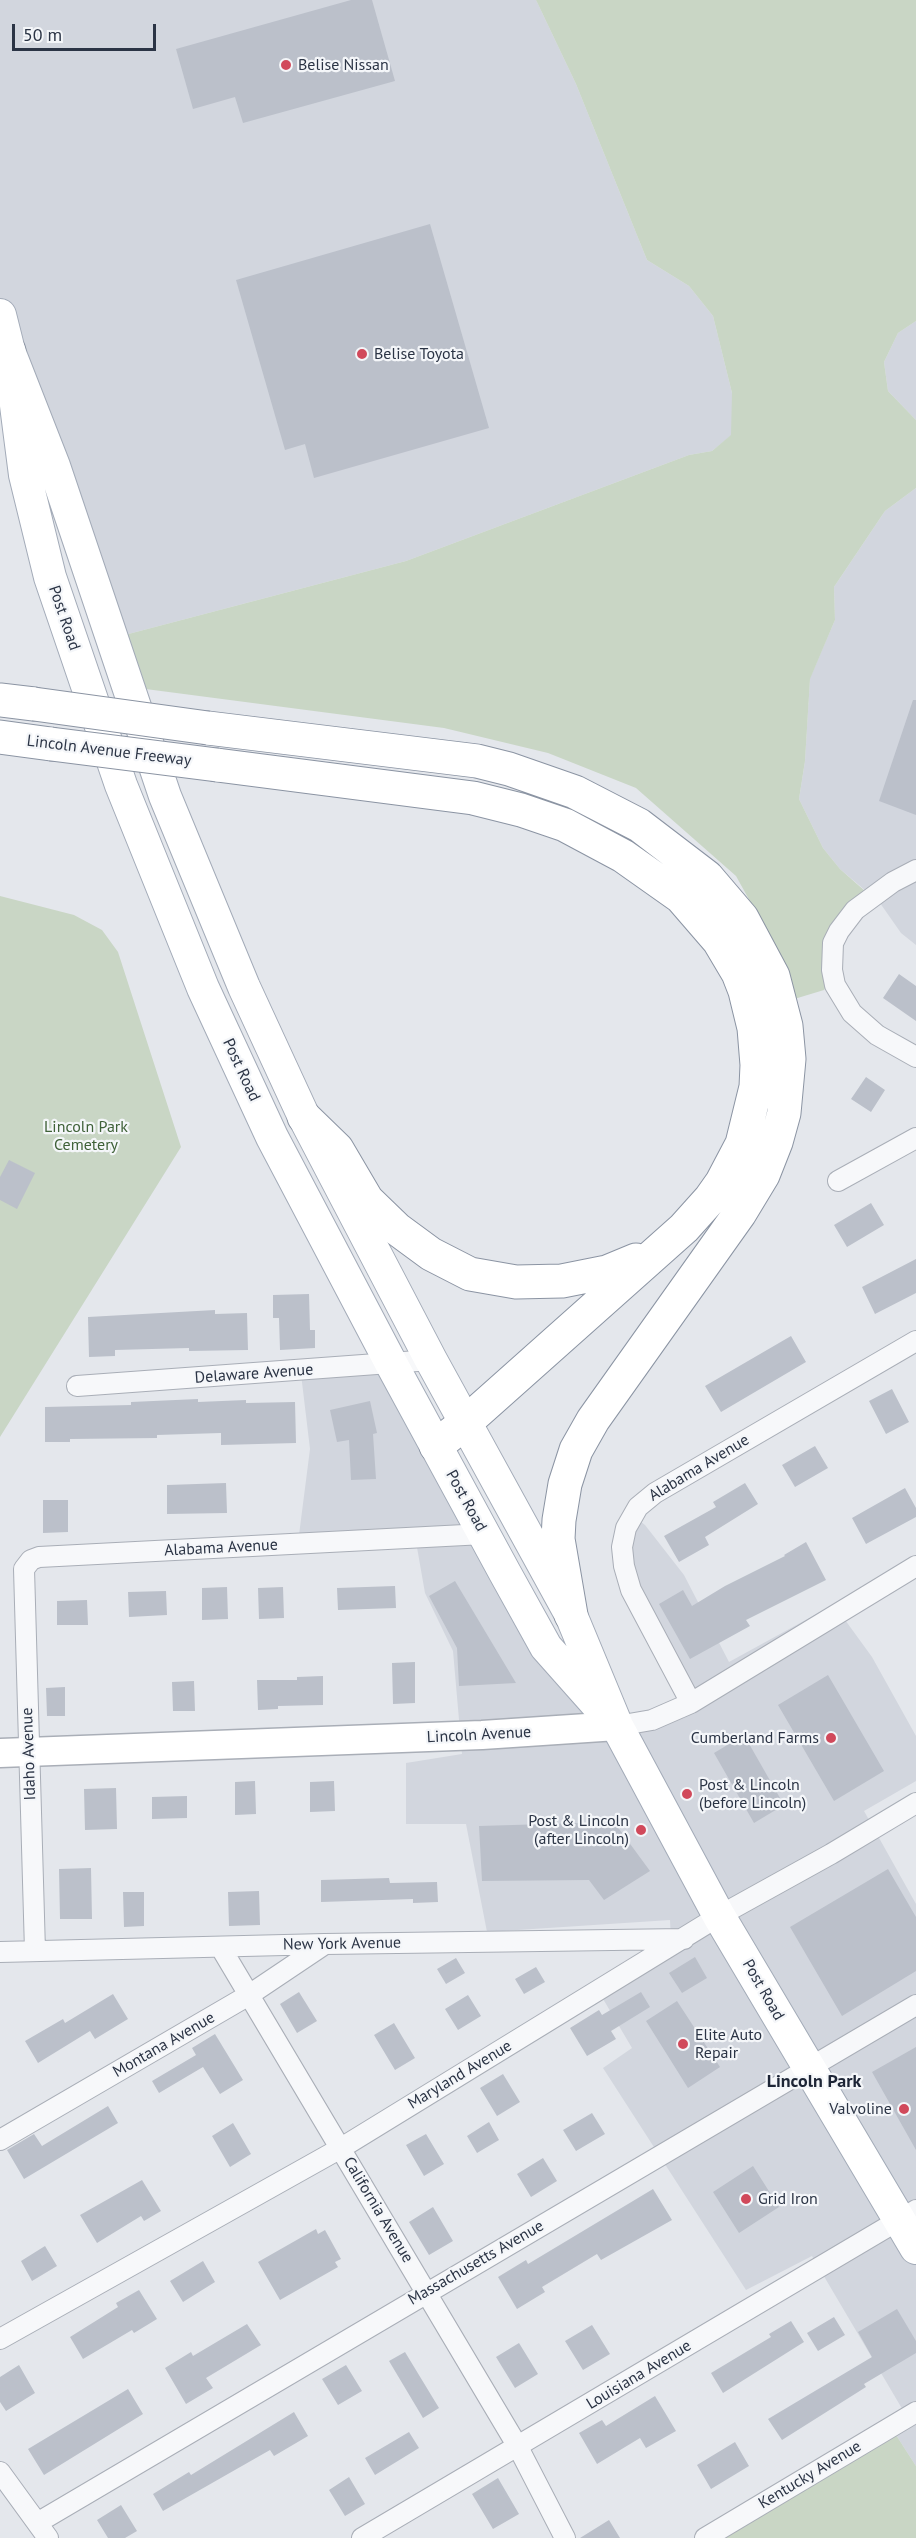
<!DOCTYPE html>
<html>
<head>
<meta charset="utf-8">
<style>
  body { margin:0 }
  #map { position:relative; width:916px; height:2538px; overflow:hidden; background:#e4e7ec; font-family:"PT Sans",sans-serif }
  canvas { display:block }
  .scale { position:absolute; left:12px; top:24px; width:144px; height:27px; box-sizing:border-box; border:3px solid #2b3445; border-top:0; padding-left:8px; font-size:18px; line-height:21px; white-space:nowrap; color:#2b3445; -webkit-text-stroke:4px #f4f6f9; paint-order:stroke }
</style>
</head>
<body>
<div id="map">
<canvas width="916" height="2538"></canvas>
<div class="scale">50 m</div>
</div>
<script>
const ctx = document.querySelector('canvas').getContext('2d');
ctx.lineJoin = 'round';
function fill(path, color) { ctx.fillStyle = color; ctx.fill(path, 'evenodd'); }
const poly = rows => new Path2D(rows.map(r => 'M' + r).join(''));
function trace(path, color, width, dash) { ctx.strokeStyle = color; ctx.lineWidth = width; ctx.lineCap = dash ? 'butt' : 'round'; ctx.setLineDash(dash || []); ctx.stroke(path); }
function drawText(font, color, halo, rows, align = 'center') {
  ctx.font = font + ' "PT Sans",sans-serif'; ctx.lineWidth = 4.5; ctx.setLineDash([]); ctx.textBaseline = 'middle'; ctx.strokeStyle = halo; ctx.fillStyle = color; for (const [text, x, y, turn = 0] of rows) {
    ctx.save(); ctx.translate(x, y); ctx.rotate((+turn || 0) * Math.PI / 180); ctx.textAlign = isNaN(turn) ? turn : align; if (halo) ctx.strokeText(text, 0, 0); ctx.fillText(text, 0, 0); ctx.restore();
  }
}
fill(poly([
  [0,0,536,0,576,84,647,260,689,286,713,316,732,393,732,435,712,451,689,455,406,561,117,637,0,332],
  [916,321,916,420,888,391,884,362,898,333],
  [916,488,916,945,901,933,880,903,840,869,823,848,799,799,805,761,810,678,835,620,834,587,885,511],
  [390,1368,616,1737,693,1697,625,1576,636,1518,645,1525,684,1575,729,1662,842,1600,840,1613,872,1657,916,1736,916,1781,864,1811,916,1904,916,2466,887,2421,904,2412,812,2256,746,2290,603,2068,632,2048,596,1987,671,1940,670,1920,487,1932,466,1824,406,1824,406,1763,462,1754,453,1651,425,1593,415,1536,299,1535,310,1449,301,1374]
]), '#d2d6de');
fill(poly([
  [536,0,916,0,916,321,898,333,884,362,888,391,916,420,916,488,885,511,834,587,835,620,810,679,805,761,799,799,823,848,840,869,874,899,843,933,838,966,824,990,791,1000,772,941,736,876,636,788,548,753,444,728,138,688,117,637,406,561,689,455,712,451,731,435,732,393,713,316,689,286,647,260,576,84],
  [0,896,74,915,102,930,118,952,181,1147,0,1437],
  [887,2421,916,2466,916,2538,700,2538]
]), '#c9d6c5');
fill(poly([
  [351,0,372,0,395,81,243,123,235,97,193,109,176,49],
  [430,224,489,428,314,478,305,444,285,450,236,280],
  [913,700,916,700,916,815,879,801],
  [899,974,916,986,916,1021,883,998],
  [866,1077,885,1090,871,1112,851,1099],
  [9,1160,35,1173,17,1209,0,1200,0,1177],
  [871,1203,884,1225,847,1247,834,1225],
  [916,1259,916,1293,875,1314,862,1287],
  [309,1294,310,1330,315,1330,315,1348,280,1350,279,1318,273,1318,273,1295],
  [215,1310,215,1314,247,1313,248,1350,189,1351,189,1348,115,1350,115,1356,89,1357,88,1317],
  [791,1336,806,1362,721,1412,705,1386],
  [892,1389,909,1422,886,1434,869,1401],
  [198,1399,198,1402,246,1400,246,1403,295,1402,296,1443,221,1445,221,1433,157,1435,157,1438,70,1439,70,1442,45,1442,45,1407,131,1405,131,1402],
  [370,1401,377,1433,373,1434,376,1479,351,1480,349,1440,337,1442,330,1410],
  [815,1446,828,1468,795,1487,782,1465],
  [226,1483,227,1513,167,1514,167,1485],
  [745,1483,758,1504,705,1537,709,1545,679,1562,664,1536,716,1507,713,1502],
  [905,1488,916,1508,916,1517,866,1544,852,1518],
  [43,1500,68,1500,68,1532,43,1533],
  [806,1542,826,1580,746,1620,750,1626,690,1659,659,1604,683,1590,692,1606,725,1586,785,1556,784,1555],
  [455,1581,516,1683,459,1686,457,1648,429,1596],
  [395,1586,396,1608,338,1610,337,1588],
  [227,1587,228,1619,202,1620,202,1588],
  [283,1587,284,1618,259,1619,258,1588],
  [166,1591,167,1615,129,1617,128,1592],
  [87,1600,88,1625,57,1625,57,1601],
  [415,1662,415,1703,393,1704,392,1663],
  [828,1675,884,1771,834,1801,778,1705],
  [323,1676,323,1705,278,1706,278,1709,258,1710,257,1680,297,1680,297,1677],
  [194,1681,195,1711,173,1711,172,1682],
  [65,1687,65,1716,47,1716,46,1688],
  [744,1735,784,1805,754,1823,714,1753],
  [255,1781,256,1814,235,1815,235,1782],
  [334,1781,335,1811,310,1812,310,1782],
  [116,1788,117,1829,85,1830,84,1789],
  [187,1796,187,1818,152,1819,152,1797],
  [614,1822,650,1871,604,1900,589,1880,482,1881,479,1826],
  [91,1868,92,1919,60,1919,59,1869],
  [888,1869,916,1917,916,1971,842,2016,790,1927],
  [389,1878,390,1883,437,1882,438,1902,413,1903,413,1899,321,1902,321,1880],
  [259,1891,260,1925,229,1926,228,1892],
  [123,1892,144,1892,144,1926,124,1927],
  [695,1957,707,1978,682,1993,669,1973],
  [456,1958,465,1973,446,1984,437,1969],
  [536,1967,545,1982,524,1994,515,1979],
  [299,1992,317,2021,297,2033,280,2004],
  [641,1992,650,2007,611,2031,616,2039,587,2056,570,2028,599,2010,602,2015],
  [113,1994,128,2019,95,2039,90,2031,38,2063,25,2041,63,2019,65,2023],
  [468,1995,481,2016,458,2030,445,2009],
  [677,2001,720,2067,688,2088,646,2021],
  [394,2023,415,2058,395,2070,374,2035],
  [215,2034,243,2080,220,2094,203,2067,159,2093,152,2081,196,2055,192,2048],
  [916,2047,916,2150,872,2072],
  [503,2074,520,2102,497,2116,480,2088],
  [108,2106,118,2123,24,2179,7,2150,34,2134,42,2146],
  [592,2113,605,2134,576,2151,563,2130],
  [489,2122,499,2140,477,2153,467,2136],
  [233,2123,251,2154,230,2167,212,2136],
  [426,2134,444,2164,424,2176,406,2145],
  [543,2158,557,2181,531,2197,517,2174],
  [753,2166,779,2207,739,2233,713,2192],
  [142,2180,161,2211,144,2221,141,2216,97,2243,80,2215],
  [653,2189,672,2220,601,2260,597,2254,542,2287,545,2292,517,2309,498,2277,526,2260,528,2264],
  [433,2207,453,2241,429,2255,409,2222],
  [316,2229,318,2234,325,2230,341,2259,335,2262,338,2267,280,2300,258,2262],
  [45,2246,57,2266,32,2281,21,2261],
  [203,2261,215,2282,183,2302,170,2281],
  [139,2290,157,2319,134,2333,132,2330,83,2359,70,2337,118,2307,116,2303],
  [897,2309,916,2341,916,2353,864,2384,866,2387,782,2440,768,2419,872,2357,858,2332],
  [834,2317,845,2335,818,2351,807,2333],
  [791,2321,804,2342,723,2393,711,2373,771,2337,769,2334],
  [247,2324,261,2345,206,2378,213,2388,186,2404,165,2368,191,2352,193,2356],
  [592,2325,610,2354,583,2370,565,2341],
  [519,2343,538,2374,515,2388,496,2357],
  [405,2352,439,2408,423,2418,389,2361],
  [19,2365,35,2393,6,2411,0,2402,0,2377],
  [346,2365,362,2391,338,2405,322,2379],
  [128,2389,143,2414,44,2475,28,2449],
  [655,2396,676,2431,646,2448,640,2438,597,2464,579,2433,602,2420,606,2426],
  [294,2412,308,2436,274,2456,270,2450,163,2511,153,2494,189,2472,191,2475],
  [409,2432,419,2448,375,2475,365,2458],
  [735,2442,749,2466,711,2489,697,2465],
  [349,2477,365,2504,345,2516,329,2490],
  [498,2478,519,2514,493,2529,472,2494],
  [121,2505,137,2531,125,2538,108,2538,97,2520],
  [609,2520,620,2538,580,2538]
]), '#bbc0ca');
const street = poly([
  [916,870,893,882,855,910,839,931,833,943,832,970,835,985,852,1013,877,1035,916,1057],
  [838,1181,916,1138],
  [77,1386,431,1360],
  [691,1703,631,1590,624,1566,622,1547,626,1528,638,1507,655,1493,916,1341],
  [617,1726,652,1720,691,1703,916,1566],
  [221,1948,518,2447,565,2538],
  [35,1951,24,1569,31,1560,39,1557,484,1534],
  [0,1952,325,1944,684,1939],
  [0,2140,249,1995,325,1944],
  [0,2339,341,2148,719,1916,831,1854,916,1803],
  [0,2472,48,2538],
  [37,2523,916,2005],
  [362,2538,916,2210],
  [705,2538,916,2412]
]);
const secondary = poly([
  [0,1753,482,1735,617,1726]
]);
const primary = poly([
  [0,315,9,351,25,475,50,577,121,785,203,988,272,1137,392,1365,505,1573,546,1647,601,1709],
  [9,351,54,466,165,796,244,987,304,1117,431,1360,571,1615,617,1726,719,1916,916,2248]
]);
const highway = poly([
  [0,353,9,351],
  [0,700,34,704],
  [208,728,477,761,509,769,575,792,639,825,707,877,742,918,773,976,786,1026,789,1059,784,1113,776,1142,763,1175,740,1213,593,1420,576,1450,565,1484,559,1520,558,1539,571,1615],
  [0,737,51,744],
  [217,765,473,798,521,810,565,825,623,856,681,897,719,941,738,973,745,991,754,1028,757,1065,756,1087,742,1144,722,1182,710,1199,684,1228,465,1423,436,1446],
  [304,1117,337,1149,367,1200,397,1229,431,1254,470,1274,516,1282,562,1281,607,1272,636,1260]
]);
trace(street, '#a9aeb7', 22);
trace(secondary, '#a9aeb7', 31);
trace(primary, '#a3abb8', 34);
trace(highway, '#8b94a3', 35);
trace(street, '#f7f8fa', 20);
trace(secondary, '#fff', 28);
trace(primary, '#fff', 32);
trace(highway, '#fff', 33);
const highwayBridge = poly([
  [34,704,208,728],
  [51,744,217,765]
]);
trace(highwayBridge, '#8b94a3', 35, []);
trace(highwayBridge, '#fff', 33);
for (const [x, y, r, color] of [
  [286,65,6,"#d1495b"],
  [362,354,6,"#d1495b"],
  [831,1738,6,"#d1495b"],
  [687,1794,6,"#d1495b"],
  [641,1830,6,"#d1495b"],
  [683,2044,6,"#d1495b"],
  [904,2109,6,"#d1495b"],
  [746,2199,6,"#d1495b"]
]) { const dot = new Path2D(); dot.arc(x, y, r, 0, 2 * Math.PI); ctx.fillStyle = color; ctx.fill(dot); trace(dot, '#f4f6f9', 2); }
drawText('16px', '#2b3445', '#f4f6f9', [
  ["Belise Nissan",298,65],
  ["Belise Toyota",374,354],
  ["Cumberland Farms",819,1738,"right"],
  ["Post & Lincoln",699,1785],
  ["(before Lincoln)",699,1803],
  ["Post & Lincoln",629,1821,"right"],
  ["(after Lincoln)",629,1839,"right"],
  ["Elite Auto",695,2035],
  ["Repair",695,2053],
  ["Valvoline",892,2109,"right"],
  ["Grid Iron",758,2199]
], 'left');
drawText('16px', '#2b3445', '#f4f6f9', [
  ["Post Road",64,618,71],
  ["Lincoln Avenue Freeway",109,751,7],
  ["Post Road",241,1070,65],
  ["Delaware Avenue",254,1374,-4],
  ["Alabama Avenue",699,1468,-31],
  ["Post Road",466,1501,61],
  ["Alabama Avenue",221,1548,-3],
  ["Lincoln Avenue",479,1735,-3],
  ["Idaho Avenue",29,1754,-92],
  ["New York Avenue",342,1944,-1],
  ["Post Road",763,1990,60],
  ["Montana Avenue",164,2045,-30],
  ["Maryland Avenue",460,2075,-31],
  ["California Avenue",378,2210,59],
  ["Massachusetts Avenue",476,2263,-30],
  ["Louisiana Avenue",639,2375,-31],
  ["Kentucky Avenue",810,2475,-31]
]);
drawText('16px', '#3f6138', '#f4f6f9', [
  ["Lincoln Park",86,1127],
  ["Cemetery",86,1145]
]);
drawText('bold 18px', '#1d2536', '#f4f6f9', [
  ["Lincoln Park",814,2082]
]);
</script>
</body>
</html>
